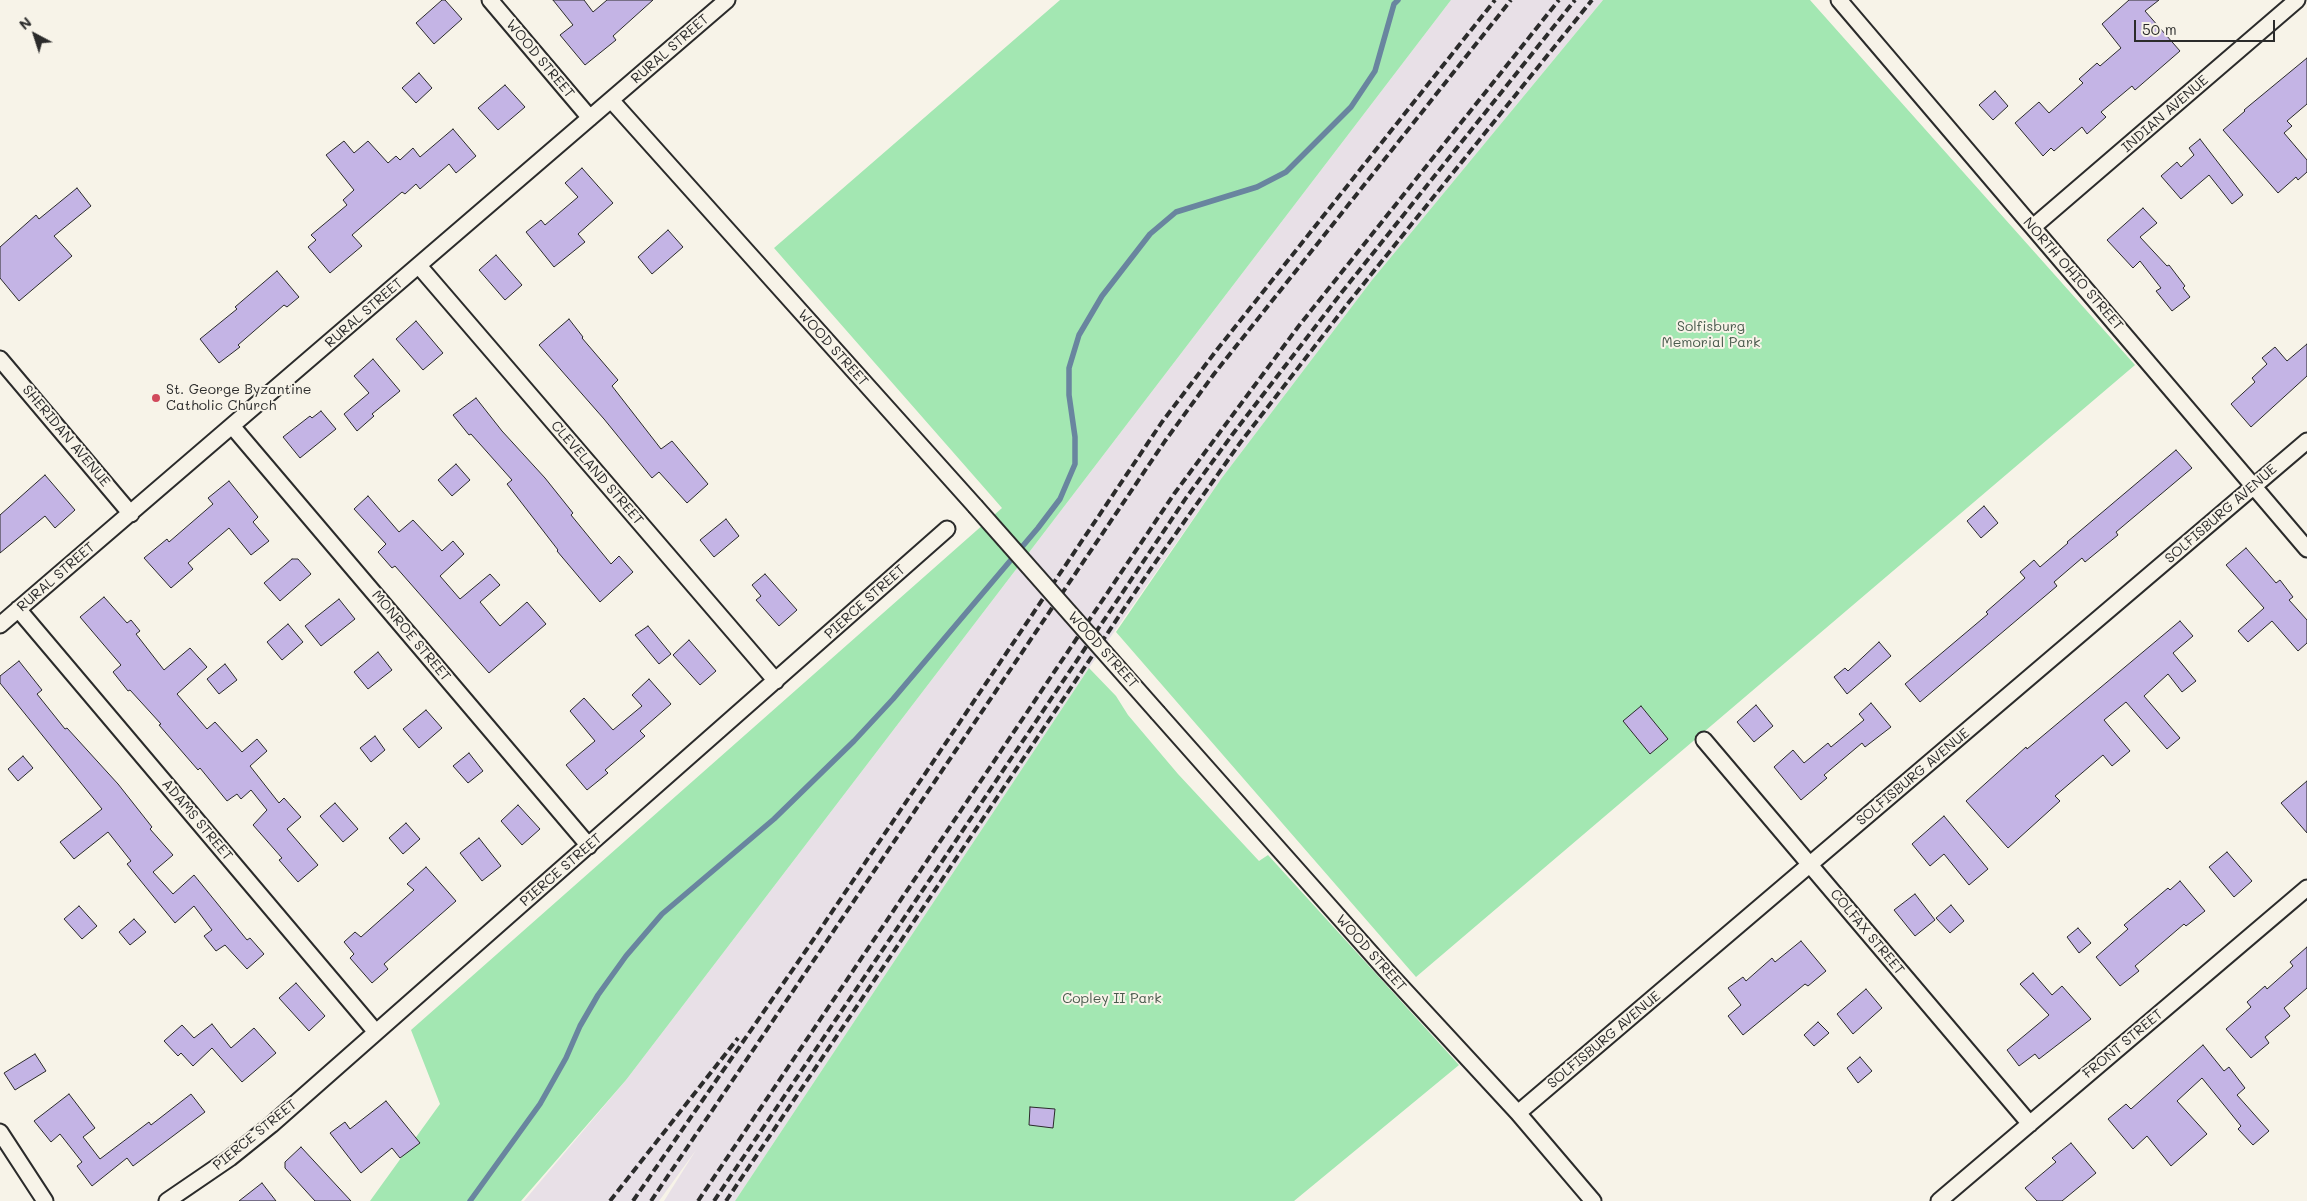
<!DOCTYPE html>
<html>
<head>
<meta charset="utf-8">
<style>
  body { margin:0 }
  #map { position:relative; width:2307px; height:1201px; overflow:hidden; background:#f7f3e8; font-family:Mali,sans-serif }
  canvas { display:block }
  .north { position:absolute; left:10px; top:10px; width:50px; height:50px; -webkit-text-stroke:4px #f7f3e8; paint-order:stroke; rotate:320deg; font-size:14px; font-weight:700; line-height:20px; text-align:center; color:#2b2b2b }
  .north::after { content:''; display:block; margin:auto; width:18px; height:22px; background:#2b2b2b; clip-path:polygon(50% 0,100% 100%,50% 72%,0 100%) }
  .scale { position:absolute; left:2134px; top:20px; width:141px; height:22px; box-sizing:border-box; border:2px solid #2b2b2b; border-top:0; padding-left:6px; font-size:15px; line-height:18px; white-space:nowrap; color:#2b2b2b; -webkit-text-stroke:4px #f7f3e8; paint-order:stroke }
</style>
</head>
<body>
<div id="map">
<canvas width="2307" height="1201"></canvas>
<div class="north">N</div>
<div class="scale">50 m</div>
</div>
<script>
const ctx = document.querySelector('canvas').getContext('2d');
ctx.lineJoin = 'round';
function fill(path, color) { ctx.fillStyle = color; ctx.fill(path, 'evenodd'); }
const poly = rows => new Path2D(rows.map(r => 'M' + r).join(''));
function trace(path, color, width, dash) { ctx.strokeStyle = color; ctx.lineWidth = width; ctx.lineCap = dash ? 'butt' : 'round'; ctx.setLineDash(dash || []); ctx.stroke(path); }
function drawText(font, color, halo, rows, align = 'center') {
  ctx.font = font + ' Mali,sans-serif'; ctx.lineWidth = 4; ctx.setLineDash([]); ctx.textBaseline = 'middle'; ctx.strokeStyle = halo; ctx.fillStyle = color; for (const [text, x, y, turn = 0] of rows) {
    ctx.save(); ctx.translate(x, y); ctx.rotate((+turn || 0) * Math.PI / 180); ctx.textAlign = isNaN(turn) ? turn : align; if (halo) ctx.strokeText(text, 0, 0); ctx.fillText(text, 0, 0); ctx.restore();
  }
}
fill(poly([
  [1451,0,1603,0,1372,280,1221,479,1089,668,735,1201,664,1201,696,1150,659,1201,524,1201,626,1080]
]), '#e8e0e7');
fill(poly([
  [1060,0,1451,0,626,1080,521,1201,370,1201,440,1104,411,1030,1002,508,774,248],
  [1603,0,1810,0,2135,365,1416,977,1116,632,1221,479,1372,280],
  [1089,668,1116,696,1128,715,1178,774,1259,861,1268,855,1459,1065,1294,1201,735,1201]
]), '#a3e7b2');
trace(poly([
  [470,1201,540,1104,566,1058,580,1026,598,995,626,956,662,914,774,819,854,741,893,699,1038,528,1060,499,1075,464,1075,437,1069,395,1069,368,1079,335,1102,296,1150,234,1176,212,1257,187,1286,172,1351,107,1375,71,1394,4,1398,0]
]), '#69859f', 5.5);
const building = poly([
  [442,0,445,0,462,19,434,44,416,23,442,0],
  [553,0,584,0,593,12,607,0,653,0,613,36,616,40,585,65,560,35,573,25,553,0],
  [2129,0,2159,0,2145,11,2180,51,2135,90,2132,86,2101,112,2106,117,2087,134,2082,127,2054,151,2051,148,2043,156,2015,123,2039,102,2049,113,2083,83,2079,79,2097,63,2100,66,2121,48,2102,24,2129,0],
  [2307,58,2307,104,2287,121,2292,126,2284,133,2307,160,2307,172,2298,180,2296,177,2278,193,2223,130,2245,111,2244,110,2307,58],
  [419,73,432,88,416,103,402,88,419,73],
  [505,85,525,107,498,130,478,108,505,85],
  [1995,91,2008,106,1993,120,1979,105,1995,91],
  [453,129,476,156,456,173,449,164,420,189,416,184,405,194,402,192,352,235,362,246,330,273,308,247,316,240,311,235,347,205,343,200,354,190,326,155,344,141,354,153,368,141,388,163,396,156,400,160,413,148,420,157,453,129],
  [2200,139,2243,195,2232,204,2209,175,2181,199,2161,176,2177,162,2181,167,2194,155,2189,148,2200,139],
  [582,168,613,203,578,234,585,242,554,267,526,232,541,220,545,225,578,197,565,183,582,168],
  [77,188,91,206,54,236,72,256,19,301,0,278,0,247,36,215,39,219,77,188],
  [2143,208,2157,223,2140,237,2167,266,2169,265,2185,286,2183,288,2190,297,2172,311,2156,291,2161,288,2140,261,2133,268,2107,240,2143,208],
  [668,230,683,247,652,274,638,257,668,230],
  [496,255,522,285,505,300,479,270,496,255],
  [277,271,299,297,287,307,284,305,238,345,240,347,219,363,200,339,237,309,235,307,277,271],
  [569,319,583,337,582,338,618,380,612,386,661,449,672,441,708,484,687,503,659,472,652,478,604,419,539,345,569,319],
  [416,321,443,353,423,370,396,339,416,321],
  [2307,344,2307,376,2251,427,2231,404,2255,382,2252,378,2267,364,2262,358,2275,347,2287,361,2307,344],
  [373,359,400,391,372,414,374,416,357,431,344,414,369,393,354,376,373,359],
  [476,398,502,431,545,478,573,513,571,515,611,564,619,556,633,572,600,602,557,551,558,550,507,484,512,480,471,434,469,435,453,415,476,398],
  [321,411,336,429,300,458,283,437,310,416,312,418,321,411],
  [2176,450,2192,468,2116,532,2118,535,2085,562,2082,558,2054,582,2057,586,1920,702,1905,684,1988,614,1986,612,2025,578,2020,572,2034,560,2040,567,2068,543,2067,542,2176,450],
  [456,464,470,480,452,496,438,480,456,464],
  [45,475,75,510,55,528,45,516,0,553,0,515,45,475],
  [229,481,258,517,253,522,269,541,251,555,229,528,188,563,193,569,171,588,144,558,167,539,169,542,213,504,208,498,229,481],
  [368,496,399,532,413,520,442,551,453,541,464,554,440,576,460,599,490,574,500,585,480,602,500,626,527,602,546,624,489,673,395,566,392,568,378,552,386,544,354,509,368,496],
  [1984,506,1998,523,1981,538,1967,521,1984,506],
  [726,519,739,536,714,557,700,540,726,519],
  [2246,548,2276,583,2280,580,2293,597,2289,600,2307,620,2307,643,2298,651,2272,621,2248,642,2238,631,2264,608,2226,565,2246,548],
  [292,559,298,559,311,574,280,601,264,583,292,559],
  [765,574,797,610,779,626,756,600,761,596,752,585,765,574],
  [104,597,127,623,131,620,140,631,136,634,164,670,190,648,207,667,177,694,207,729,215,722,242,752,257,739,267,751,250,766,279,803,284,798,301,817,287,829,318,865,298,882,279,860,282,858,253,825,267,810,251,790,241,799,237,794,227,801,200,768,198,770,159,725,161,724,130,690,128,691,113,672,121,665,80,617,104,597],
  [339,599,355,619,321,646,305,626,339,599],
  [2180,621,2193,636,2173,653,2196,681,2182,692,2168,674,2144,696,2180,738,2167,749,2126,702,2104,720,2130,751,2112,766,2103,755,2055,796,2060,801,2008,848,1966,801,2026,747,2027,749,2180,621],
  [288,624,303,642,282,660,267,642,288,624],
  [648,626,671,654,659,664,635,635,648,626],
  [689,640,716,671,700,685,673,655,689,640],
  [1879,642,1891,656,1847,694,1834,677,1845,668,1848,671,1879,642],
  [378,652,392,670,368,689,354,672,378,652],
  [19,661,42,690,37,694,65,729,67,728,118,784,152,827,150,829,173,855,153,872,173,894,194,875,247,940,250,938,264,954,247,969,225,945,216,951,204,936,212,930,194,906,175,923,127,864,131,861,108,832,74,859,60,842,102,809,0,683,0,676,19,661],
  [225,664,237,680,219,694,207,679,225,664],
  [649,679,671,704,640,731,645,736,605,770,608,773,587,790,566,765,595,741,570,711,584,698,613,730,642,706,632,695,649,679],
  [1871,703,1891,727,1865,747,1862,743,1824,775,1827,778,1801,800,1774,767,1793,750,1804,763,1828,743,1831,747,1864,720,1859,714,1871,703],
  [1756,705,1773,726,1754,742,1737,722,1756,705],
  [1641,706,1668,739,1650,754,1623,721,1641,706],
  [426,710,442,728,419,748,403,729,426,710],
  [375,736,385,750,371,762,360,748,375,736],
  [469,753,483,771,468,783,453,766,469,753],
  [23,756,33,768,18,781,8,769,23,756],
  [2307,781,2307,833,2281,803,2307,781],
  [335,803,358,829,343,842,320,816,335,803],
  [518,805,540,829,522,845,501,821,518,805],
  [1944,816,1988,869,1969,885,1944,854,1930,866,1912,844,1944,816],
  [406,823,420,839,403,854,389,838,406,823],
  [479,838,501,866,482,881,460,853,479,838],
  [2227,852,2252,881,2234,897,2209,867,2227,852],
  [426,867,456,901,384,964,388,969,372,983,350,958,354,954,344,942,355,932,361,937,414,890,407,884,426,867],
  [2180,881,2205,911,2186,926,2184,924,2135,966,2139,971,2120,986,2096,957,2128,929,2124,925,2168,888,2170,890,2180,881],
  [1915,894,1935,920,1915,936,1894,910,1915,894],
  [1951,905,1964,921,1950,933,1936,918,1951,905],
  [79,906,97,926,82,939,64,919,79,906],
  [134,919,146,932,130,945,119,932,134,919],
  [2078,928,2091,943,2079,953,2067,937,2078,928],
  [1801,941,1826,971,1808,986,1805,984,1743,1035,1728,1016,1741,1005,1728,988,1743,977,1746,981,1772,958,1775,962,1801,941],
  [2307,947,2307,988,2284,1008,2290,1016,2265,1037,2269,1043,2251,1058,2226,1029,2251,1007,2247,1002,2265,986,2267,989,2293,966,2290,962,2307,947],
  [2033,973,2052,995,2062,986,2091,1019,2039,1059,2035,1054,2019,1066,2007,1050,2049,1015,2020,984,2033,973],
  [296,983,325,1016,309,1031,279,998,296,983],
  [1866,989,1882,1008,1853,1034,1837,1014,1866,989],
  [1818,1022,1829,1033,1814,1046,1804,1035,1818,1022],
  [212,1024,231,1048,254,1028,276,1053,242,1082,212,1048,193,1066,181,1053,178,1056,164,1041,182,1025,194,1038,212,1024],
  [2203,1045,2224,1071,2229,1067,2245,1088,2237,1095,2269,1131,2253,1145,2238,1129,2241,1126,2202,1078,2177,1101,2207,1134,2171,1166,2147,1136,2133,1149,2108,1119,2126,1104,2131,1109,2203,1045],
  [35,1054,46,1071,15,1090,4,1073,35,1054],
  [1860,1057,1872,1071,1858,1083,1847,1068,1860,1057],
  [69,1094,95,1128,83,1137,100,1159,149,1122,151,1125,191,1094,205,1112,133,1166,127,1158,92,1186,77,1166,82,1162,60,1134,51,1142,34,1121,69,1094],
  [386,1101,420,1143,400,1158,392,1148,361,1173,330,1133,345,1122,350,1129,386,1101],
  [1030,1107,1055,1109,1053,1128,1029,1125,1030,1107],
  [2071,1143,2096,1173,2062,1201,2037,1201,2025,1188,2056,1162,2052,1158,2071,1143],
  [301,1147,351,1201,315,1201,285,1168,285,1162,301,1147],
  [262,1183,276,1201,239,1201,262,1183]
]);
fill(building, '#c4b4e5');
trace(building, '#2b2b2b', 1);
const minor = poly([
  [490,0,590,118],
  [1839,0,2307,549],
  [611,100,975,506],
  [2033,227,2297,0],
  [419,266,776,681],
  [0,359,131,514],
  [232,426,589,846],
  [18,609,375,1031],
  [0,625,727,0],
  [1158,713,1385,969,1518,1113,1593,1201],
  [1704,740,2030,1124],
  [1518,1113,2307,441],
  [0,1132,45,1201],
  [167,1201,230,1158,271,1125,947,529],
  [1939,1201,2307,888]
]);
trace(minor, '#2b2b2b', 19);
trace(minor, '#f7f3e8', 15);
trace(poly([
  [610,1201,738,1038],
  [633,1201,807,949,1162,422,1216,351,1495,0],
  [651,1201,1165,441,1214,374,1511,0],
  [698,1201,1174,494,1298,327,1559,0],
  [714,1201,1186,498,1232,435,1342,292,1575,0],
  [726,1201,1150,570,1240,443,1349,302,1592,0]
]), '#2b2b2b', 4, [8, 4]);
const minorBridge = poly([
  [975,506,1158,713]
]);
trace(minorBridge, '#2b2b2b', 19, []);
trace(minorBridge, '#f7f3e8', 15);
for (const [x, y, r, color] of [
  [156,398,5,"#d1495b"]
]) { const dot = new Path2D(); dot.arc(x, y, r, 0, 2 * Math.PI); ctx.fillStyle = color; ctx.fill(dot); trace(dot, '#f7f3e8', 2); }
drawText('14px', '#2b2b2b', '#f7f3e8', [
  ["RURAL STREET",670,49,-41],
  ["WOOD STREET",540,59,50],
  ["INDIAN AVENUE",2165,114,-41],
  ["NORTH OHIO STREET",2073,274,49],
  ["RURAL STREET",364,313,-41],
  ["WOOD STREET",833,348,48],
  ["SHERIDAN AVENUE",66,436,50],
  ["CLEVELAND STREET",597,473,49],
  ["SOLFISBURG AVENUE",2221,514,-41],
  ["RURAL STREET",56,577,-41],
  ["PIERCE STREET",865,602,-42],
  ["MONROE STREET",411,636,50],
  ["WOOD STREET",1103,650,48],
  ["SOLFISBURG AVENUE",1913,777,-40],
  ["ADAMS STREET",197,820,50],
  ["PIERCE STREET",561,870,-41],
  ["COLFAX STREET",1867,932,50],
  ["WOOD STREET",1371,953,48],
  ["SOLFISBURG AVENUE",1604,1040,-40],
  ["FRONT STREET",2123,1044,-40],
  ["PIERCE STREET",255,1135,-39]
]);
drawText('14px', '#495a4d', '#f7f3e8', [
  ["Solfisburg",1711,327],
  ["Memorial Park",1711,343],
  ["Copley II Park",1112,999]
]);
drawText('14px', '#2b2b2b', '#f7f3e8', [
  ["St. George Byzantine",166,390],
  ["Catholic Church",166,406]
], 'left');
</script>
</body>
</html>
